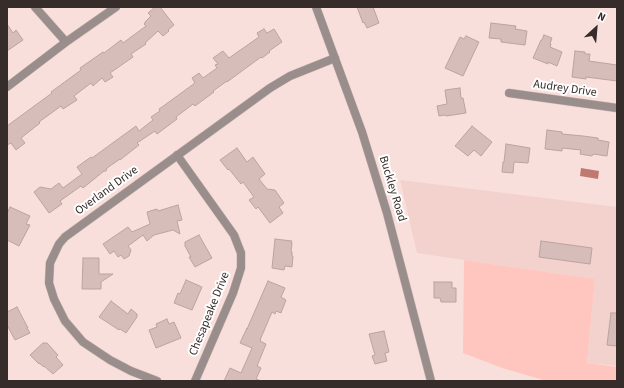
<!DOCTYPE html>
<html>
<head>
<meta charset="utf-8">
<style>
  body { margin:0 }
  #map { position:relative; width:624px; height:388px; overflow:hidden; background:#f9dfdb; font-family:"Source Sans 3",sans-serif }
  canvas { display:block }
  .frame { position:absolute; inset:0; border:8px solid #362c2a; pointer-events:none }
  .north { position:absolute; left:576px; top:8px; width:40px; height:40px; -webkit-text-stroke:3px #fff; paint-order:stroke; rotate:26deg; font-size:11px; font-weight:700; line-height:16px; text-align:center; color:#362c2a }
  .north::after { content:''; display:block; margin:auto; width:14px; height:18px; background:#362c2a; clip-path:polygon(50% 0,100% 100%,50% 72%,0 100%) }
</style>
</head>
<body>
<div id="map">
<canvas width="624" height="388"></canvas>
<div class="frame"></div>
<div class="north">N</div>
</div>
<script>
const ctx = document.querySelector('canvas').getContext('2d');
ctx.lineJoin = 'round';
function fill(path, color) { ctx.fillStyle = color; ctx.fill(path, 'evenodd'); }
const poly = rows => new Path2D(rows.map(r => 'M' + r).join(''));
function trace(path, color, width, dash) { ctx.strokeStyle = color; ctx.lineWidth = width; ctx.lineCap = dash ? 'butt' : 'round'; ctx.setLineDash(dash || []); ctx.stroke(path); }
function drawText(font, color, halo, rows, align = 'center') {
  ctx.font = font + ' "Source Sans 3",sans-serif'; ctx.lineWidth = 4; ctx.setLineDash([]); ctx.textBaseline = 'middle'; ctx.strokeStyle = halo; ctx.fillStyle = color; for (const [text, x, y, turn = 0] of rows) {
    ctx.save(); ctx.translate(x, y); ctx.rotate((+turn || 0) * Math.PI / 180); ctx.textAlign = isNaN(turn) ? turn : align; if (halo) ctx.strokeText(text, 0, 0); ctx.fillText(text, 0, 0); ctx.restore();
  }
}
fill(poly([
  [400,180,617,207,617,366,587,363,595,279,417,253]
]), '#f3d1cc');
fill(poly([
  [464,260,595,279,587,363,617,367,617,381,547,381,502,368,463,353]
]), '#fec6be');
fill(poly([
  [581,168,599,171,598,179,580,176]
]), '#bf7970');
const building = poly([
  [155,7,160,7,174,25,168,30,169,31,163,36,158,31,145,43,146,44,131,54,133,57,110,73,113,77,105,82,102,78,93,86,91,83,74,96,77,100,63,109,61,106,39,122,40,123,21,138,25,143,16,150,11,143,7,145,7,126,52,93,51,92,81,70,80,68,103,52,104,53,121,40,123,43,146,26,144,24,145,23,145,22,151,16,148,13,155,7],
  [357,7,373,7,379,23,367,28,364,22,363,23,357,7],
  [491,23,516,26,515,29,527,31,525,45,501,42,501,39,489,38,491,23],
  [7,24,13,33,16,30,23,40,7,51,7,24],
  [264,29,267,33,274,29,282,42,269,51,270,52,262,58,261,57,227,82,227,81,213,91,214,92,195,106,193,104,176,117,177,119,157,134,155,131,137,143,139,145,120,160,120,159,107,168,106,171,104,171,83,188,81,186,60,201,62,204,49,213,34,192,40,187,51,189,59,183,63,188,82,174,77,167,91,157,92,158,136,126,139,131,153,120,151,117,160,111,159,109,162,107,195,83,192,78,199,73,203,78,217,68,215,65,218,64,213,58,223,51,229,58,259,37,257,33,264,29],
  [544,35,552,38,550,44,551,44,550,47,562,52,557,66,548,62,548,64,533,58,541,40,542,40,544,35],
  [466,36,479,42,463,76,445,68,460,37,464,39,466,36],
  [575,51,585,52,585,54,590,54,589,61,617,65,617,81,586,77,586,79,572,77,575,51],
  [460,88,461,98,463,98,466,113,446,116,445,115,439,116,437,106,447,104,445,90,460,88],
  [472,126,492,142,481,156,474,150,468,156,455,146,472,126],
  [547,130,562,132,562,134,583,136,598,138,598,140,609,142,607,156,593,154,592,156,580,154,581,150,562,148,562,151,545,149,547,130],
  [506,144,530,148,528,163,514,162,513,173,502,172,503,162,504,162,506,144],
  [237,148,247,162,253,157,265,174,259,179,267,189,275,190,284,203,279,207,283,213,270,223,258,207,256,209,249,200,254,197,243,182,241,184,229,169,228,170,220,160,237,148],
  [178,205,182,220,177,221,180,234,173,230,154,235,147,241,143,235,128,246,131,250,129,256,124,259,121,255,118,257,114,251,110,254,103,244,128,227,132,232,150,224,147,212,157,209,158,211,178,205],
  [10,207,30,216,26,224,30,225,19,246,7,240,7,214,10,207],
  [199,235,212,258,195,267,189,257,191,257,185,246,185,242,199,235],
  [275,239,292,241,291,243,292,243,291,252,292,252,292,256,293,256,292,267,285,266,284,270,272,268,275,239],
  [541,241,592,248,590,264,539,257,541,241],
  [83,258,99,258,99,274,113,274,101,282,101,289,82,289,83,258],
  [186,280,202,287,192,310,174,303,178,293,180,294,186,280],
  [268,281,285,288,281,297,286,300,281,313,276,311,275,314,272,312,260,340,261,340,260,341,266,344,257,366,261,368,256,379,261,381,224,381,230,368,241,373,252,348,240,343,247,328,247,329,268,281],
  [434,282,452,282,452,288,456,288,456,302,441,302,440,298,434,298,434,282],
  [111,301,128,314,131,309,137,314,137,317,126,333,120,329,119,330,99,317,111,301],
  [17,307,28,328,27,328,30,333,15,340,7,325,7,312,17,307],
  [611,313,617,313,617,346,607,345,611,313],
  [167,319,169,324,174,322,181,338,156,348,149,330,157,327,156,324,167,319],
  [384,331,389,352,385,353,387,361,375,364,372,356,375,355,369,334,384,331],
  [43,343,47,343,58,355,56,357,63,365,53,374,44,366,44,367,39,363,39,364,30,355,43,343]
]);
fill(building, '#d6bdb9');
trace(building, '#bba39f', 1);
const minor = poly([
  [35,7,66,42],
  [7,87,66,42,116,7],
  [509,93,617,108],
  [177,155,234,235,241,253,241,268,233,293,195,381],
  [157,381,131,371,110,360,83,342,65,321,54,299,49,283,50,263,59,244,65,237,270,88,290,76,335,58]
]);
const tertiary = poly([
  [316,7,362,132,387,213,431,381]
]);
trace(minor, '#d2bbb8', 9);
trace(tertiary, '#d2bbb8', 9);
trace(minor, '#998e8c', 8);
trace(tertiary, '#998e8c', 8);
drawText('12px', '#362c2a', '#fff', [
  ["Audrey Drive",565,89,8],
  ["Buckley Road",392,189,73],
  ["Overland Drive",107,191,-36],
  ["Chesapeake Drive",210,314,-68]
]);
</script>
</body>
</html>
